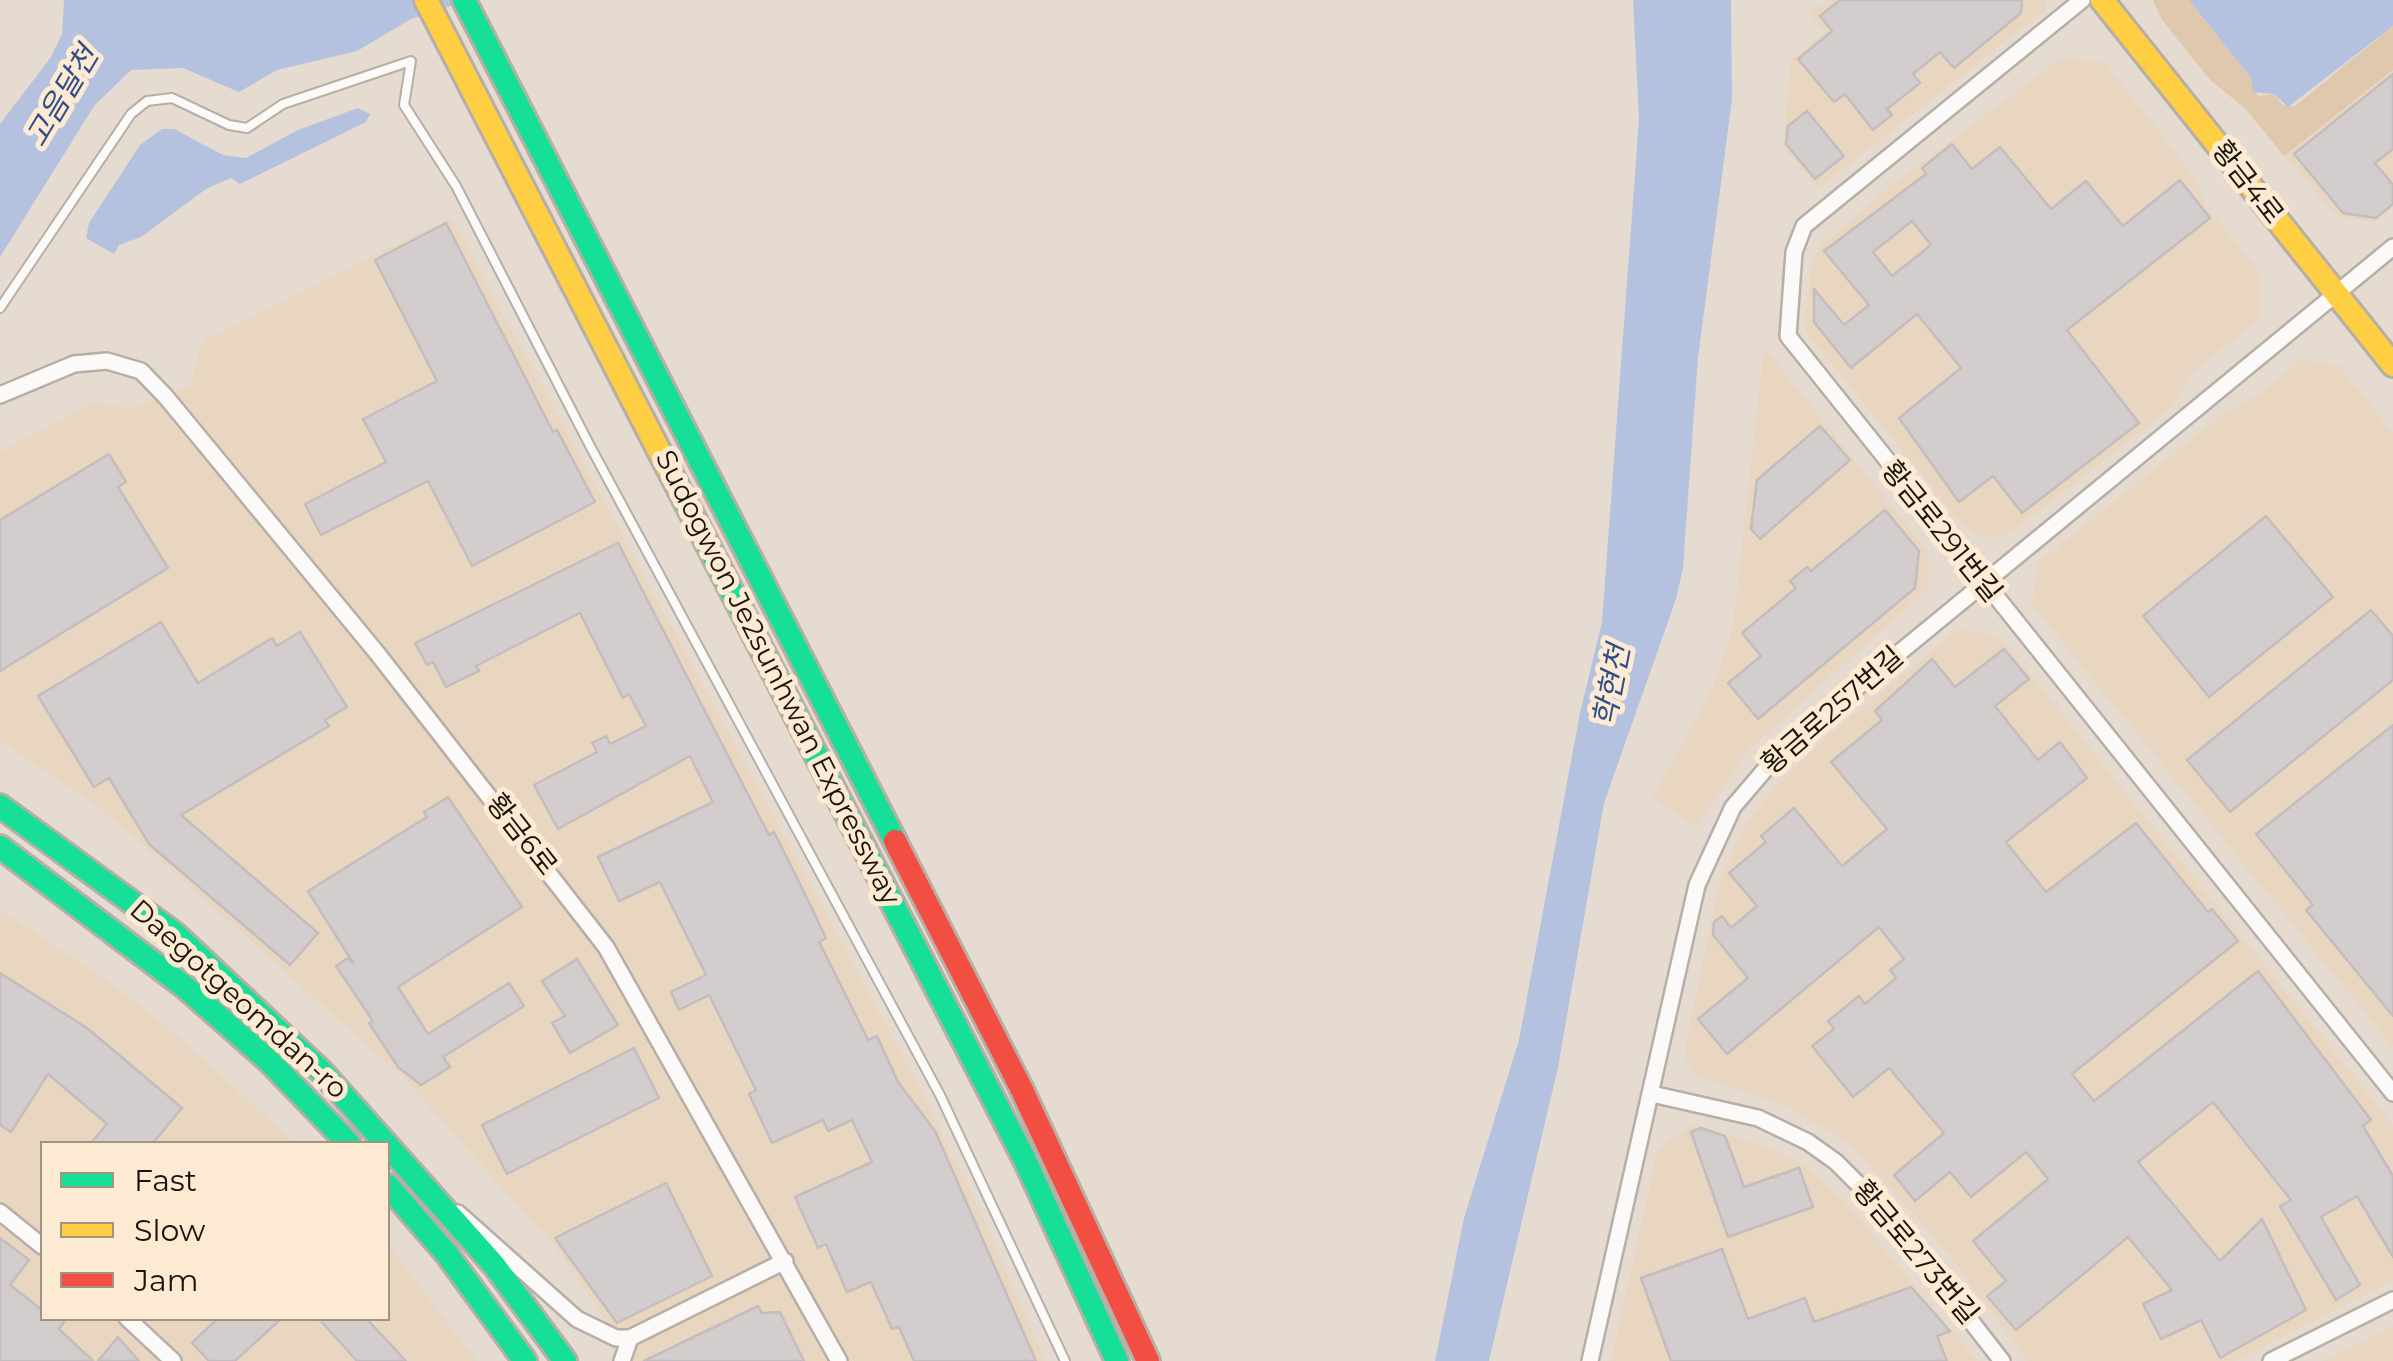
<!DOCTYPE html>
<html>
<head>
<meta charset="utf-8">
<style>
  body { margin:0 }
  #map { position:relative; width:2393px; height:1361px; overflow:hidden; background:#e6dbd0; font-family:Montserrat,sans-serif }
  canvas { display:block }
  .legend { position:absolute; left:40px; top:1141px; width:350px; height:180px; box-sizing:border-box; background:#fdead3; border:2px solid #a29483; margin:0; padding:12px 18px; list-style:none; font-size:30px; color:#19130b }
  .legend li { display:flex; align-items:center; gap:20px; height:50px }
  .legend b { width:50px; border:2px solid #a29483 }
</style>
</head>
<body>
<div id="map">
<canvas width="2393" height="1361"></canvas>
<ul class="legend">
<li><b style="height:12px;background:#16e098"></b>Fast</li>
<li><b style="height:12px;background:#ffcf43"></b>Slow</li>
<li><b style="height:12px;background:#f24e42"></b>Jam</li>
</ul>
</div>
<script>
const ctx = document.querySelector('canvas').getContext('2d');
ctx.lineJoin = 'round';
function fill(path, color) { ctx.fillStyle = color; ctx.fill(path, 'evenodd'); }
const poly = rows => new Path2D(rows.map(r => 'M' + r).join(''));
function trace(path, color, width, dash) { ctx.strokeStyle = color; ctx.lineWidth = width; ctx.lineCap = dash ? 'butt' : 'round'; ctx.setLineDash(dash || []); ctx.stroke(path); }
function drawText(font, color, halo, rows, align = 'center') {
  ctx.font = font + ' Montserrat,"Noto Sans KR",sans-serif'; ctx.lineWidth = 10; ctx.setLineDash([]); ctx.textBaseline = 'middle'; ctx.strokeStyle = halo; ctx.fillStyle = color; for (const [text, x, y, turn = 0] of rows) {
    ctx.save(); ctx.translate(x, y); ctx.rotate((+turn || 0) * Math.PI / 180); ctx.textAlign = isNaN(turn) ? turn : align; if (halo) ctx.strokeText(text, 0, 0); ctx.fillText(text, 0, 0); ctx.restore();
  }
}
fill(poly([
  [1832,0,2046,0,2046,10,1818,188,1783,146,1791,60,1825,32,1808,12],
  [2060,59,2104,61,2195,178,2208,209,2259,271,2260,318,2192,373,2172,407,2020,526,2005,535,1990,538,1974,533,1958,519,1807,334,1804,322,1812,264,1820,247,1892,185],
  [2393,70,2393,207,2375,222,2336,216,2284,156],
  [451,217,916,1081,981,1213,1045,1361,633,1361,556,1248,405,1079,132,835,89,800,0,740,0,452,94,402,130,409,192,385,200,347,210,337],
  [1764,347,1928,552,1929,588,1749,750,1696,827,1653,797,1713,688,1733,625],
  [2301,360,2339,365,2393,433,2393,1047,2032,605,2037,564,2223,414,2262,393],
  [1965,630,2000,637,2393,1125,2393,1280,2235,1361,2028,1361,1947,1252,1850,1144,1780,1103,1706,1080,1694,1074,1687,1062,1685,1048,1719,883,1746,824,1772,791,1826,738,1954,633],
  [0,909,107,980,181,1038,294,1143,42,1144,42,1318,388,1318,388,1245,477,1361,0,1361],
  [1693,1124,1772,1148,1810,1170,1848,1205,1977,1361,1611,1361,1658,1149],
  [2393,1326,2393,1361,2322,1361,2361,1342]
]), '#e8d6c1');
fill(poly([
  [2153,0,2189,0,2251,78,2258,96,2274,94,2283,105,2295,106,2393,26,2393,70,2284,156,2245,108,2211,81,2162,20]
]), '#dfc8ad');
fill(poly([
  [64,0,469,0,411,19,357,51,277,70,239,92,183,68,131,70,94,106,0,257,0,124,51,57,62,34],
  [1633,0,1731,0,1732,99,1698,358,1683,568,1676,599,1604,803,1558,1067,1489,1361,1435,1361,1464,1218,1519,1040,1580,713,1602,622,1639,119],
  [2189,0,2393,0,2393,26,2288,107,2274,94,2253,92,2251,78],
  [358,108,370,114,366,122,240,184,231,178,206,189,141,237,119,245,114,254,86,238,89,223,140,145,162,129,174,129,223,155,246,158,298,130]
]), '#b4c2df');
const building = poly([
  [1840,0,2022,0,2021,13,1954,68,1940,52,1913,74,1920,83,1887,109,1892,115,1873,130,1845,94,1834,102,1798,59,1832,31,1820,16,1840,0],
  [2393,74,2393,149,2375,163,2393,185,2393,204,2376,218,2343,213,2294,154,2393,74],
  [1807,111,1844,156,1815,179,1786,144,1788,126,1807,111],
  [1952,144,1972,169,2000,147,2051,209,2086,181,2123,226,2180,180,2210,218,2067,330,2139,423,2022,513,1993,476,1959,502,1899,418,1961,368,1917,314,1851,368,1814,322,1814,289,1844,325,1869,305,1824,251,1926,174,1922,168,1952,144],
  [1912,221,1931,245,1892,276,1873,252,1912,221],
  [446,223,553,432,557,430,595,502,472,566,428,481,321,535,305,504,386,462,363,419,437,381,375,260,446,223],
  [1820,426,1850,460,1760,539,1751,529,1757,480,1820,426],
  [109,454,126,482,118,487,168,568,0,671,0,520,109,454],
  [1885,510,1919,551,1915,588,1758,719,1728,683,1761,656,1742,633,1796,588,1790,581,1807,567,1811,571,1885,510],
  [2266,516,2333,597,2209,697,2143,616,2266,516],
  [618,543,769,835,774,832,801,886,826,938,819,942,868,1040,877,1036,898,1082,935,1131,1036,1361,914,1361,899,1327,892,1329,871,1282,847,1292,826,1244,818,1248,795,1197,872,1162,852,1120,828,1131,823,1120,772,1143,749,1094,756,1090,709,995,679,1010,671,992,706,975,660,882,619,901,598,857,713,802,690,756,558,829,534,785,597,752,592,743,606,736,610,744,646,726,629,694,623,698,580,613,476,666,479,671,446,687,433,662,427,665,415,643,618,543],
  [2371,610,2393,636,2393,680,2230,812,2187,760,2371,610],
  [161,622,198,683,272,638,277,646,300,632,347,707,325,720,329,726,181,815,318,933,290,965,149,844,109,778,94,787,38,696,161,622],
  [2004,649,2029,679,1995,706,2038,760,2060,742,2087,778,2006,842,2046,892,2136,823,2208,912,2212,909,2238,941,2072,1074,2094,1101,2258,971,2371,1120,2363,1126,2393,1176,2393,1257,2357,1196,2321,1217,2360,1285,2336,1300,2280,1206,2291,1200,2213,1102,2138,1162,2220,1261,2262,1219,2306,1310,2220,1358,2201,1320,2161,1339,2143,1304,2172,1290,2128,1237,2016,1330,1987,1296,2006,1281,1973,1241,2048,1179,2026,1152,1971,1197,1950,1172,1915,1201,1894,1175,1944,1133,1889,1068,1853,1097,1812,1046,1834,1029,1828,1021,1859,996,1865,1004,1896,978,1890,970,1904,959,1879,927,1727,1054,1698,1019,1748,978,1713,935,1714,922,1722,916,1731,928,1757,906,1729,873,1766,842,1761,836,1794,808,1842,866,1887,829,1831,762,1882,720,1875,711,1932,659,1955,687,2004,649],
  [2393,725,2393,1016,2306,910,2313,905,2256,834,2393,725],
  [448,797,522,907,398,987,428,1034,509,983,524,1006,443,1057,450,1067,421,1085,398,1067,369,1023,373,1021,336,966,348,958,353,963,308,891,427,817,424,812,448,797],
  [577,959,618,1025,570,1053,552,1023,565,1016,542,981,577,959],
  [0,973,87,1028,182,1108,152,1144,90,1144,107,1124,48,1074,11,1132,0,1125,0,973],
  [634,1048,659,1098,507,1174,482,1125,634,1048],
  [1701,1128,1725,1136,1744,1187,1799,1168,1813,1207,1728,1237,1691,1132,1701,1128],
  [666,1183,712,1276,617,1323,555,1238,666,1183],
  [0,1238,29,1260,10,1285,42,1310,42,1318,67,1318,59,1329,93,1361,0,1361,0,1238],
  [1722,1249,1748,1319,1805,1298,1814,1322,1911,1287,1950,1331,1937,1336,1947,1361,1671,1361,1641,1278,1722,1249],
  [758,1306,762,1313,780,1312,804,1361,644,1361,758,1306],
  [218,1318,282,1318,235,1361,209,1361,192,1343,218,1318],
  [318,1318,366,1318,406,1361,357,1361,318,1318],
  [118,1337,139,1361,98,1361,118,1337]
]);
fill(building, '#d3cdce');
trace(building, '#c3bdbd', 2.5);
const lane = poly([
  [0,308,131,114,147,101,172,98,229,125,247,128,283,104,411,61,404,105,456,186,589,444,940,1095,1065,1361]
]);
const street = poly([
  [2082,0,1804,226,1794,252,1788,336,2393,1093],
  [0,395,74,364,107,361,141,371,166,397,377,653,606,947,839,1361],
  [1652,1094,1758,1118,1808,1142,1836,1162,1886,1212,2002,1361],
  [0,1212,42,1246],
  [458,1213,577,1319,616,1338,630,1338,785,1261],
  [127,1318,173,1361],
  [622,1361,630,1338],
  [1590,1361,1697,885,1733,807,1774,759,1815,722,2393,247],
  [2271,1361,2393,1300]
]);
const fast = poly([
  [464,0,895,841],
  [684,499,1025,1160,1117,1361],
  [0,806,175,934,322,1072,494,1265,565,1361],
  [0,847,185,987,270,1062,349,1144],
  [388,1186,446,1253,525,1361]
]);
const slow = poly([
  [426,0,684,499],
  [2102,0,2393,365]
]);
const jam = poly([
  [895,841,1022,1090,1148,1361]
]);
trace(lane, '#b7aea6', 12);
trace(street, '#b7aea6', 20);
trace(fast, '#b7aea6', 28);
trace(slow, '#b7aea6', 28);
trace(jam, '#b7aea6', 28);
trace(lane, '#fbfaf8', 8);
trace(street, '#fbfaf8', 15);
trace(fast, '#16e098', 22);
trace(slow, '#ffcf43', 22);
trace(jam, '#f24e42', 22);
drawText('28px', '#19130b', '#fdead3', [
  ["황금4로",2247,183,52],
  ["황금로291번길",1941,532,51],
  ["Sudogwon Je2sunhwan Expressway",777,678,63],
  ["황금로257번길",1833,711,-41],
  ["황금6로",521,835,52],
  ["Daegotgeomdan-ro",238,1000,42],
  ["황금로273번길",1915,1253,50]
]);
drawText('italic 30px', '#304e88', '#fdead3', [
  ["고음달천",63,97,-59],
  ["학현천",1613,686,-79]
]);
</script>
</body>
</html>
